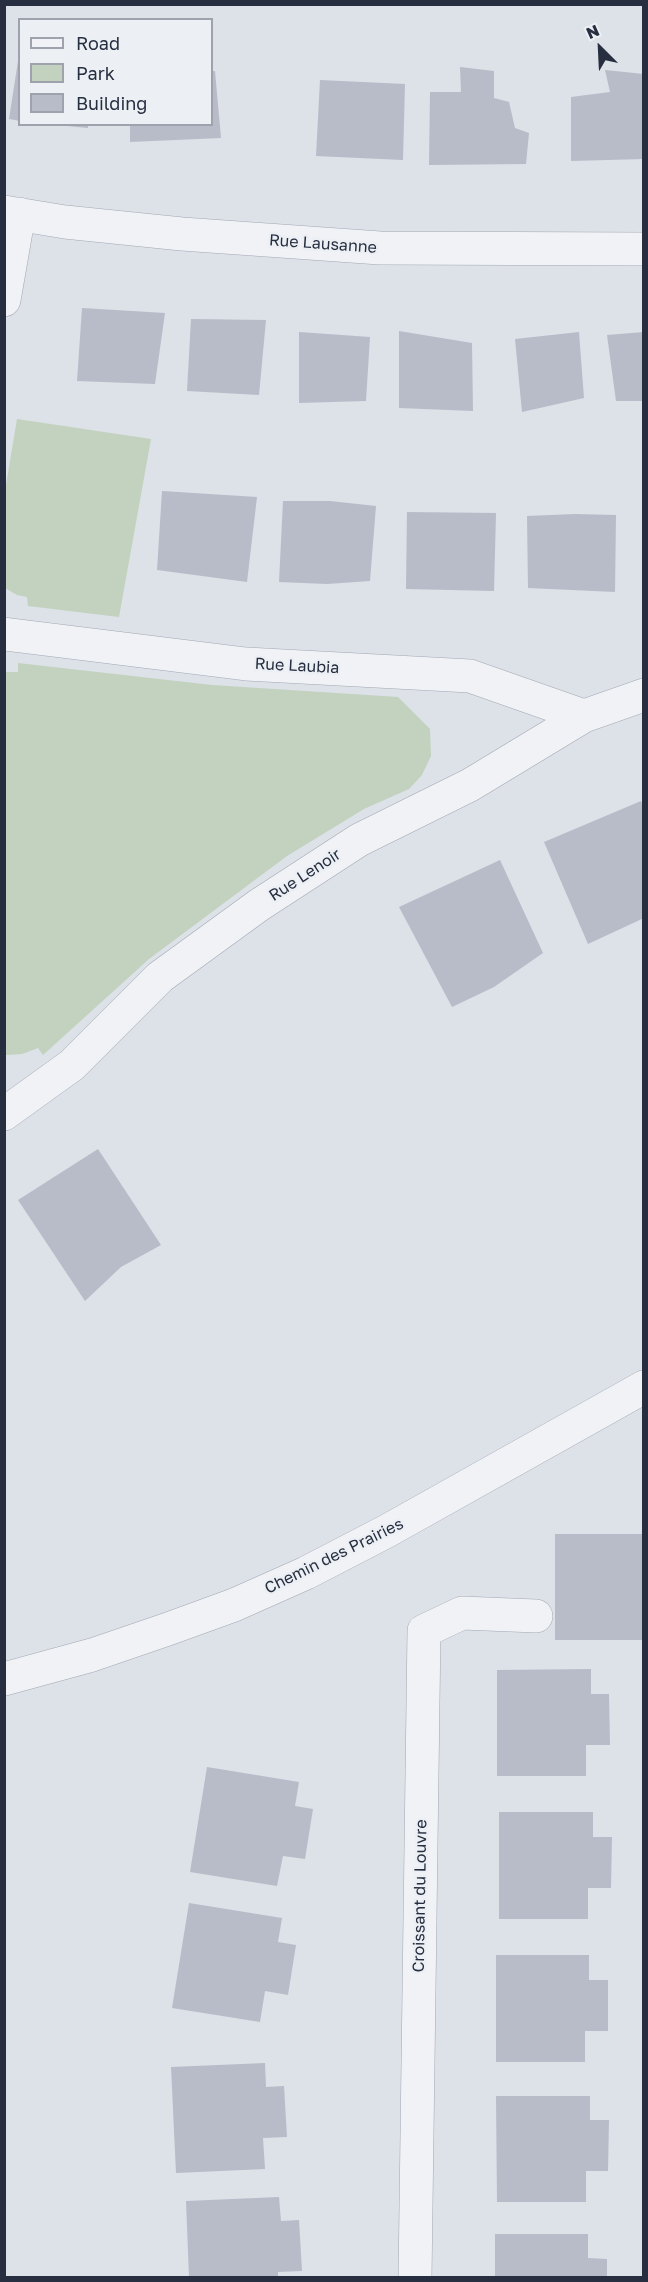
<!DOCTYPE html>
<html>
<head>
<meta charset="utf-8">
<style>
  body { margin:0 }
  #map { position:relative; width:648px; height:2282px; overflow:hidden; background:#dde1e8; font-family:"Golos Text",sans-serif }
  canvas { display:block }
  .frame { position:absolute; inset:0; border:6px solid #262e3f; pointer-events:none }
  .legend { position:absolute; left:18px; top:18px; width:195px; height:108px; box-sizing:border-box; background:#ecf0f5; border:2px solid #9da2ac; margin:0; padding:8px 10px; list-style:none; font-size:18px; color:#262e3f }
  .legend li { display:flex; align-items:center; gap:12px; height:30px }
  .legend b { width:30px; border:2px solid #9da2ac }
  .north { position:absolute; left:570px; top:18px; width:60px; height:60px; -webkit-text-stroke:4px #ecf0f5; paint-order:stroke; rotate:336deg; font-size:16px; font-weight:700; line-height:24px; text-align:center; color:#262e3f }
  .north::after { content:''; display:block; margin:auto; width:21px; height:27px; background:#262e3f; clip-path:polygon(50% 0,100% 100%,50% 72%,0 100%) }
</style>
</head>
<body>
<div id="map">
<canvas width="648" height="2282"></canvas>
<div class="frame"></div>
<ul class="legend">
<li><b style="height:8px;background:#f0f2f6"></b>Road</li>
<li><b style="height:16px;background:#c2d2be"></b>Park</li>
<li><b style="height:16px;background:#b7bcc8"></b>Building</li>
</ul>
<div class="north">N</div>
</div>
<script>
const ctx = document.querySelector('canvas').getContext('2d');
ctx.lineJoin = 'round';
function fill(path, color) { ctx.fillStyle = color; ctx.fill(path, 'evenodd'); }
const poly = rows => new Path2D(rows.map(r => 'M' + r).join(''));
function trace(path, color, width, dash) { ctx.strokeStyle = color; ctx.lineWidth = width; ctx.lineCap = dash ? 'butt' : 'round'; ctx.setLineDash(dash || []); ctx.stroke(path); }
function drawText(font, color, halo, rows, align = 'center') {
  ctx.font = font + ' "Golos Text",sans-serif'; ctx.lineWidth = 5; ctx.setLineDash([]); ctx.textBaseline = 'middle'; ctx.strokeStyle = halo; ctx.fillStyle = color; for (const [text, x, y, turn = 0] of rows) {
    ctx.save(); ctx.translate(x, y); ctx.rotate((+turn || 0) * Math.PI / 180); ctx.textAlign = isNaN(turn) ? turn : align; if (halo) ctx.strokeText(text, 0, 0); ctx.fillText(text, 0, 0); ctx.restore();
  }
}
fill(poly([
  [17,419,151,439,119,617,28,606,27,597,17,595,5,588,5,491],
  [18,663,212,685,398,697,430,729,431,756,422,775,409,789,364,809,287,856,149,959,43,1055,38,1048,22,1054,7,1055,4,1054,4,672,18,672]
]), '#c2d2be');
fill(poly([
  [18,61,20,61,20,121,9,119],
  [460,67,494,71,494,98,509,102,515,128,529,133,526,164,429,165,430,92,461,92],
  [605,70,644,74,644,159,571,161,571,97,610,92],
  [212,71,215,71,221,138,130,142,130,124,212,124],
  [320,80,405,84,403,160,316,156],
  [67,124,88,124,88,128,67,126],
  [82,308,165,313,155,384,77,381],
  [191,319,266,320,259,395,187,391],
  [399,331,472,343,473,411,399,408],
  [299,332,370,337,366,401,299,403],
  [579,332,584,398,522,412,515,339],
  [644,332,644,401,616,401,607,335],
  [162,491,257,497,247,582,157,570],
  [283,501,330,501,376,506,370,581,327,584,279,582],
  [407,512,496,513,494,591,406,589],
  [575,514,616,515,615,592,528,588,527,516],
  [641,801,644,807,644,918,588,944,544,842],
  [500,860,543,953,494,987,452,1007,399,907],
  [98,1149,161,1245,121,1267,85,1301,18,1200],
  [555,1534,644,1534,644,1640,555,1640],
  [591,1669,591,1694,609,1694,610,1745,586,1745,586,1776,497,1776,497,1670],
  [207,1767,299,1782,295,1806,313,1809,305,1859,283,1856,277,1886,190,1872],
  [499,1812,593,1812,593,1837,612,1837,611,1888,588,1888,588,1919,499,1919],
  [189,1903,282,1918,278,1942,296,1945,288,1995,265,1991,260,2022,172,2008],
  [496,1955,589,1955,589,1980,608,1980,608,2031,585,2031,585,2062,496,2062],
  [265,2063,266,2087,284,2086,287,2137,263,2138,265,2169,176,2173,171,2067],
  [496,2096,590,2096,590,2120,609,2120,608,2171,586,2171,586,2202,497,2202],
  [279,2197,281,2221,299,2220,302,2271,278,2272,278,2277,189,2277,186,2201],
  [495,2234,588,2234,588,2258,607,2259,607,2277,495,2277]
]), '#b7bcc8');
const minor = poly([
  [4,212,65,222,182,234,380,248,644,249],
  [4,300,19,214],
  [4,634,246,664,470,676,584,716],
  [4,1114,72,1065,160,977,259,905,359,840,470,785,584,716,644,695],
  [4,1679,92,1655,168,1629,234,1605,306,1573,387,1531,644,1387],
  [415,2278,424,1631,462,1613,536,1616]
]);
trace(minor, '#a2a8b2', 34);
trace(minor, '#f0f2f6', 33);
drawText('16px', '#262e3f', '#ecf0f5', [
  ["Rue Lausanne",323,244,4],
  ["Rue Laubia",297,666,3],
  ["Rue Lenoir",305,875,-33],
  ["Chemin des Prairies",334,1556,-26],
  ["Croissant du Louvre",420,1896,-89]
]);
</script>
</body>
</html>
